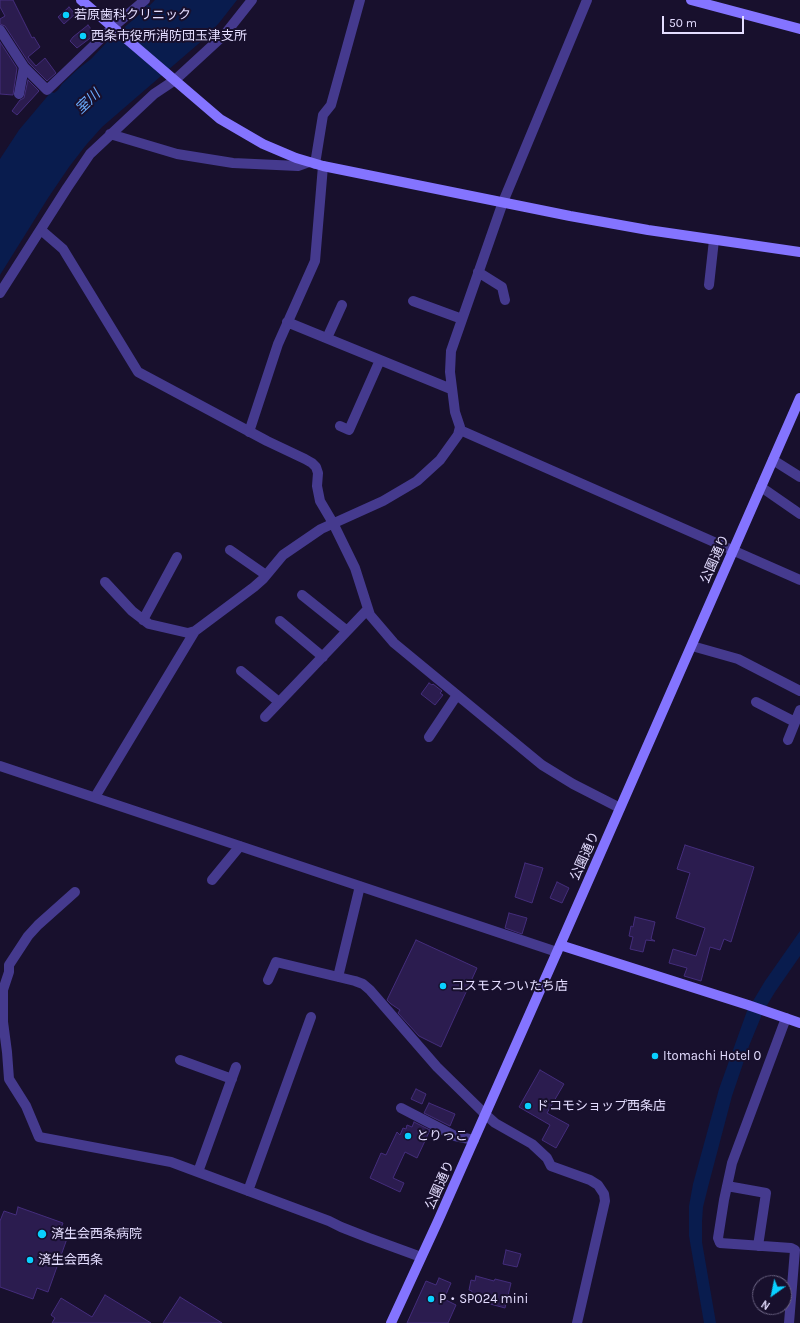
<!DOCTYPE html>
<html>
<head>
<meta charset="utf-8">
<style>
  body { margin:0 }
  #map { position:relative; width:800px; height:1323px; overflow:hidden; background:#18102d; font-family:Karla,sans-serif }
  canvas { display:block }
  .north { position:absolute; left:752px; top:1275px; width:40px; height:40px; box-sizing:border-box; background:#18102d; border:1px solid #6a6281; border-radius:50%; rotate:213deg; font-size:11px; font-weight:700; line-height:16px; text-align:center; color:#e4ddff }
  .north::after { content:''; display:block; margin:auto; width:14px; height:18px; background:#09d0ff; clip-path:polygon(50% 0,100% 100%,50% 72%,0 100%) }
  .scale { position:absolute; left:662px; top:16px; width:82px; height:18px; box-sizing:border-box; border:2px solid #e4ddff; border-top:0; padding-left:5px; font-size:12px; line-height:14px; white-space:nowrap; color:#e4ddff; -webkit-text-stroke:3px #18102d; paint-order:stroke }
</style>
</head>
<body>
<div id="map">
<canvas width="800" height="1323"></canvas>
<div class="north">N</div>
<div class="scale">50 m</div>
</div>
<script>
const ctx = document.querySelector('canvas').getContext('2d');
ctx.lineJoin = 'round';
function fill(path, color) { ctx.fillStyle = color; ctx.fill(path, 'evenodd'); }
const poly = rows => new Path2D(rows.map(r => 'M' + r).join(''));
function trace(path, color, width, dash) { ctx.strokeStyle = color; ctx.lineWidth = width; ctx.lineCap = dash ? 'butt' : 'round'; ctx.setLineDash(dash || []); ctx.stroke(path); }
function drawText(font, color, halo, rows, align = 'center') {
  ctx.font = font + ' Karla,"Noto Sans JP",sans-serif'; ctx.lineWidth = 4; ctx.setLineDash([]); ctx.textBaseline = 'middle'; ctx.strokeStyle = halo; ctx.fillStyle = color; for (const [text, x, y, turn = 0] of rows) {
    ctx.save(); ctx.translate(x, y); ctx.rotate((+turn || 0) * Math.PI / 180); ctx.textAlign = isNaN(turn) ? turn : align; if (halo) ctx.strokeText(text, 0, 0); ctx.fillText(text, 0, 0); ctx.restore();
  }
}
fill(poly([
  [141,0,144,0,149,6,155,0,237,0,219,23,204,39,102,127,86,145,69,167,48,198,0,275,0,159,19,130,51,92,54,93,58,90,62,84,78,69,91,59,107,42,147,8],
  [800,931,800,956,775,992,763,1012,749,1046,732,1096,708,1187,703,1207,702,1222,702,1242,716,1323,704,1323,689,1236,689,1206,693,1184,719,1089,747,1011,765,981]
]), '#091c4e');
const building = poly([
  [0,0,13,0,32,38,34,37,40,47,28,57,36,66,45,58,56,73,47,81,29,63,5,26,0,24,0,19,5,16,0,7,0,0],
  [69,7,75,14,64,24,58,17,69,7],
  [88,25,94,33,93,36,77,48,70,41,73,37,88,25],
  [0,42,17,68,13,95,0,94,0,42],
  [28,80,39,91,17,115,12,111,20,100,24,98,28,80],
  [429,683,432,685,433,684,442,691,440,693,443,695,435,705,421,694,429,683],
  [685,845,754,867,731,942,724,939,720,950,710,947,701,981,684,976,687,968,669,963,673,949,696,956,705,928,676,918,690,873,677,869,685,845],
  [525,863,543,868,532,903,515,897,525,863],
  [557,882,569,888,562,903,550,898,557,882],
  [509,913,527,918,522,934,505,928,509,913],
  [635,917,655,922,651,939,655,941,646,940,643,952,630,949,633,937,629,936,631,926,633,927,635,917],
  [416,940,477,968,441,1047,419,1036,398,1013,400,1010,391,1004,387,1000,416,940],
  [540,1070,564,1084,547,1113,569,1125,556,1148,542,1140,550,1125,519,1107,540,1070],
  [416,1089,426,1094,422,1104,411,1099,416,1089],
  [429,1103,455,1114,450,1126,424,1113,429,1103],
  [414,1122,430,1130,417,1158,405,1152,393,1178,404,1183,400,1192,370,1178,381,1153,386,1155,397,1132,400,1135,403,1128,406,1129,407,1125,412,1127,414,1122],
  [18,1207,63,1223,60,1230,69,1233,48,1292,37,1288,33,1299,0,1287,0,1221,4,1211,16,1215,18,1207],
  [506,1250,521,1254,517,1267,503,1264,506,1250],
  [476,1276,494,1281,495,1279,511,1283,505,1308,483,1302,484,1300,471,1296,472,1291,469,1290,471,1280,475,1281,476,1276],
  [439,1278,451,1283,444,1299,456,1305,448,1323,407,1323,426,1281,436,1285,439,1278],
  [105,1295,151,1323,52,1323,55,1318,51,1315,61,1298,92,1317,105,1295],
  [180,1297,222,1323,163,1323,180,1297]
]);
fill(building, '#2b1c4f');
trace(building, '#442d7c', 1);
trace(poly([
  [0,30,24,67,47,90,113,27,145,0],
  [19,94,24,67],
  [110,134,177,154,233,163,298,166,309,162],
  [315,164,323,115,331,105,360,0],
  [41,230,63,249,138,372,267,441,305,459,312,463,316,467,318,473,317,486,320,501,333,523,355,568,370,615,394,643,542,765,573,784,620,808],
  [478,272,502,287,505,300],
  [709,285,714,240],
  [0,293,67,188,90,154,154,94,175,80,225,34,252,0],
  [413,301,462,319],
  [287,322,451,389],
  [327,338,342,305],
  [340,426,349,430,380,360],
  [460,430,800,580],
  [249,432,278,344,315,261,323,166],
  [773,460,800,477],
  [761,487,800,514],
  [230,550,266,575],
  [105,582,132,611,149,624,188,633,195,631],
  [302,595,347,631],
  [143,620,177,557],
  [280,621,323,657],
  [692,646,738,659,800,691],
  [241,671,279,702],
  [756,702,795,722],
  [265,717,368,609],
  [429,737,457,695],
  [788,740,800,710],
  [0,766,557,952],
  [95,797,195,631,254,587,263,579,283,555,321,529,383,501,417,481,440,460,458,435,460,427,455,412,450,372,451,351,503,202,587,0],
  [212,880,240,846],
  [75,892,38,925,28,936,9,965,9,972,3,990,3,1022,7,1052,9,1079,26,1106,39,1137,171,1162,329,1221,341,1227,369,1238,421,1257],
  [338,977,360,886],
  [268,980,276,962,355,981,363,984,370,990,437,1067,485,1114,495,1123,532,1144,547,1158,551,1166,590,1180,598,1185,604,1194,605,1201,577,1323],
  [786,1018,732,1163,724,1200,718,1238,720,1243,791,1248,795,1250,789,1323],
  [180,1060,232,1079],
  [401,1108,455,1136,474,1140],
  [198,1172,236,1067],
  [727,1186,766,1193,758,1246],
  [248,1191,311,1017]
]), '#453a8e', 10);
trace(poly([
  [81,0,220,119,263,144,296,158,323,166,570,216,648,230,800,252],
  [691,0,800,29],
  [560,945,748,1005,800,1023],
  [391,1323,438,1221,557,952,800,398]
]), '#8474ff', 10);
for (const [x, y, r, color] of [
  [66,15,4,"#09d0ff"],
  [83,36,4,"#09d0ff"],
  [443,986,4,"#09d0ff"],
  [655,1056,4,"#09d0ff"],
  [528,1106,4,"#09d0ff"],
  [408,1136,4,"#09d0ff"],
  [42,1234,5,"#09d0ff"],
  [30,1260,4,"#09d0ff"],
  [431,1299,4,"#09d0ff"]
]) { const dot = new Path2D(); dot.arc(x, y, r, 0, 2 * Math.PI); ctx.fillStyle = color; ctx.fill(dot); trace(dot, '#18102d', 1.5); }
drawText('13px', '#e4ddff', '#18102d', [
  ["若原歯科クリニック",74,15],
  ["西条市役所消防団玉津支所",91,36],
  ["コスモスついたち店",451,986],
  ["Itomachi Hotel 0",663,1056],
  ["ドコモショップ西条店",536,1106],
  ["とりっこ",416,1136],
  ["済生会西条病院",51,1234],
  ["済生会西条",38,1260],
  ["P・SPO24 mini",439,1299]
], 'left');
drawText('13px', '#e4ddff', '#18102d', [
  ["公園通り",715,559,-66],
  ["公園通り",585,856,-66],
  ["公園通り",440,1185,-66]
]);
drawText('italic 14px', '#6badff', '#18102d', [
  ["室川",88,102,-44]
]);
</script>
</body>
</html>
